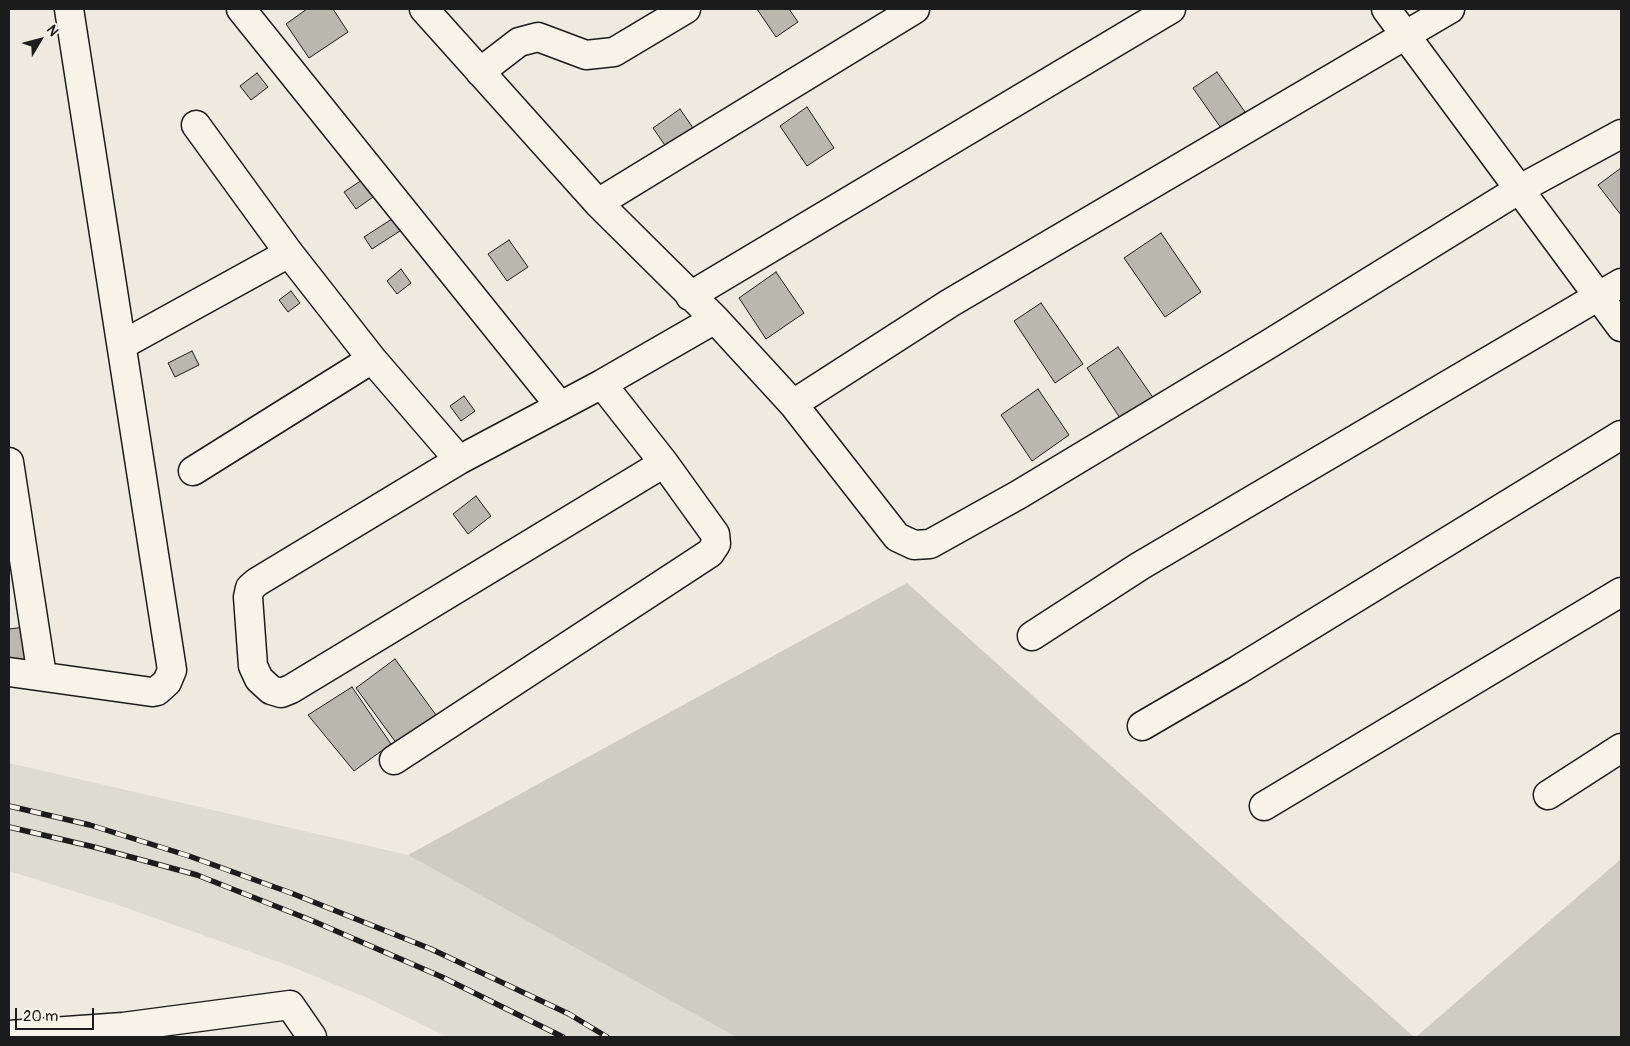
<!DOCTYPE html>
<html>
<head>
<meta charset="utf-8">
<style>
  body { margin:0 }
  #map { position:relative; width:1630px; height:1046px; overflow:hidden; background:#eeeae0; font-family:Pangolin,sans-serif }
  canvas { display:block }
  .frame { position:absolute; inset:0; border:10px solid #1c1c1c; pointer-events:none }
  .north { position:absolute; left:15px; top:15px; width:50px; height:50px; -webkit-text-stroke:4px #f7f3e8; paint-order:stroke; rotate:53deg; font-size:14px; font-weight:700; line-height:20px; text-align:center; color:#1c1c1c }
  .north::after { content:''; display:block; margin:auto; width:18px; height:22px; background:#1c1c1c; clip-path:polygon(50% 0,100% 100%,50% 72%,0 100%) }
  .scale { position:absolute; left:15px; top:1008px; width:79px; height:22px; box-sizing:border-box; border:2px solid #1c1c1c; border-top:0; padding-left:6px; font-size:15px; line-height:18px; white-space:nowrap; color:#1c1c1c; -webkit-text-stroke:4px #f7f3e8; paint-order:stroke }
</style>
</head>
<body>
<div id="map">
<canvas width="1630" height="1046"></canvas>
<div class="frame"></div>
<div class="north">N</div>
<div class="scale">20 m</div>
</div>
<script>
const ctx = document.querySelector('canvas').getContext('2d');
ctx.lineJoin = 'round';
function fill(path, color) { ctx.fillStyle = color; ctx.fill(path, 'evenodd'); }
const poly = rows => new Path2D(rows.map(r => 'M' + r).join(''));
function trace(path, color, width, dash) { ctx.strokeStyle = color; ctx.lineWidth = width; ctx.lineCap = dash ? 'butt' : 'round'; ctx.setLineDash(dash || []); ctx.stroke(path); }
fill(poly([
  [9,763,408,855,736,1037,448,1037,365,997,290,966,118,905,9,871]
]), '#dedbd1');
fill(poly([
  [907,583,1414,1037,736,1037,408,855],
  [1621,859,1621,1037,1416,1037]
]), '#cfccc3');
const building = poly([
  [307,9,333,9,348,32,309,58,286,24,307,9],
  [757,9,789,9,798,22,776,37,757,9],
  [1217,72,1245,112,1221,128,1193,88,1217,72],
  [257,73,268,87,251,100,240,86,257,73],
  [807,107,834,148,807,166,780,126,807,107],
  [680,109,700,138,673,157,653,128,680,109],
  [1621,168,1621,215,1598,185,1621,168],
  [365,178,376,195,356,209,344,192,365,178],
  [395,217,403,229,372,249,364,237,395,217],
  [1161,233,1201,292,1165,317,1124,258,1161,233],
  [509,240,528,267,507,281,488,254,509,240],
  [401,269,411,283,397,294,387,281,401,269],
  [776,272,804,313,766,339,739,298,776,272],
  [291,291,300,303,288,312,279,300,291,291],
  [1041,303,1083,364,1055,383,1014,321,1041,303],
  [1118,347,1154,399,1122,421,1087,368,1118,347],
  [192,351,199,365,175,377,168,363,192,351],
  [1038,389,1069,435,1032,461,1001,415,1038,389],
  [464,396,475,411,461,421,450,406,464,396],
  [476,496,491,516,468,534,453,514,476,496],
  [25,627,31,671,9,670,9,629,25,627],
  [395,659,436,715,397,744,356,688,395,659],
  [352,687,391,744,354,771,308,715,352,687]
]);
fill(building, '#bab7af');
trace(building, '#1c1c1c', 1);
const street = poly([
  [241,9,560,406],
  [424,9,598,203,715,319,793,404,897,537,914,545,930,544,1018,495,1269,344,1518,190,1621,134],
  [1386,9,1621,327],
  [480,72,519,42,538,37,586,55,614,52,686,9],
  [196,125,289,253,372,359,459,460],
  [598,203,915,9],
  [690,296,1171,9],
  [122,345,289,253],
  [793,404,950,303,1450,9],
  [9,462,42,676],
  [664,463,291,689,281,693,271,690,259,679,253,666,248,597,250,588,257,582,459,460,602,384,715,319],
  [193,471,372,359],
  [1032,636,1140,566,1621,283],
  [9,672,152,692,157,691,167,682,172,670,69,9],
  [1142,726,1238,670,1621,435],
  [394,760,710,553,716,544,715,534,664,463,602,384],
  [1548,795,1621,748],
  [1264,806,1621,592],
  [9,1035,123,1027,290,1005,312,1037]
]);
trace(street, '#1c1c1c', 31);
trace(street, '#f7f3e8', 28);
const rail = poly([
  [9,806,90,825,189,856,291,893,431,949,569,1014,607,1037],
  [9,827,94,847,197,875,313,921,442,977,563,1037]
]);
trace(rail, '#1c1c1c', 5.5);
trace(rail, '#f7f3e8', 4, [11]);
</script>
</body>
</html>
